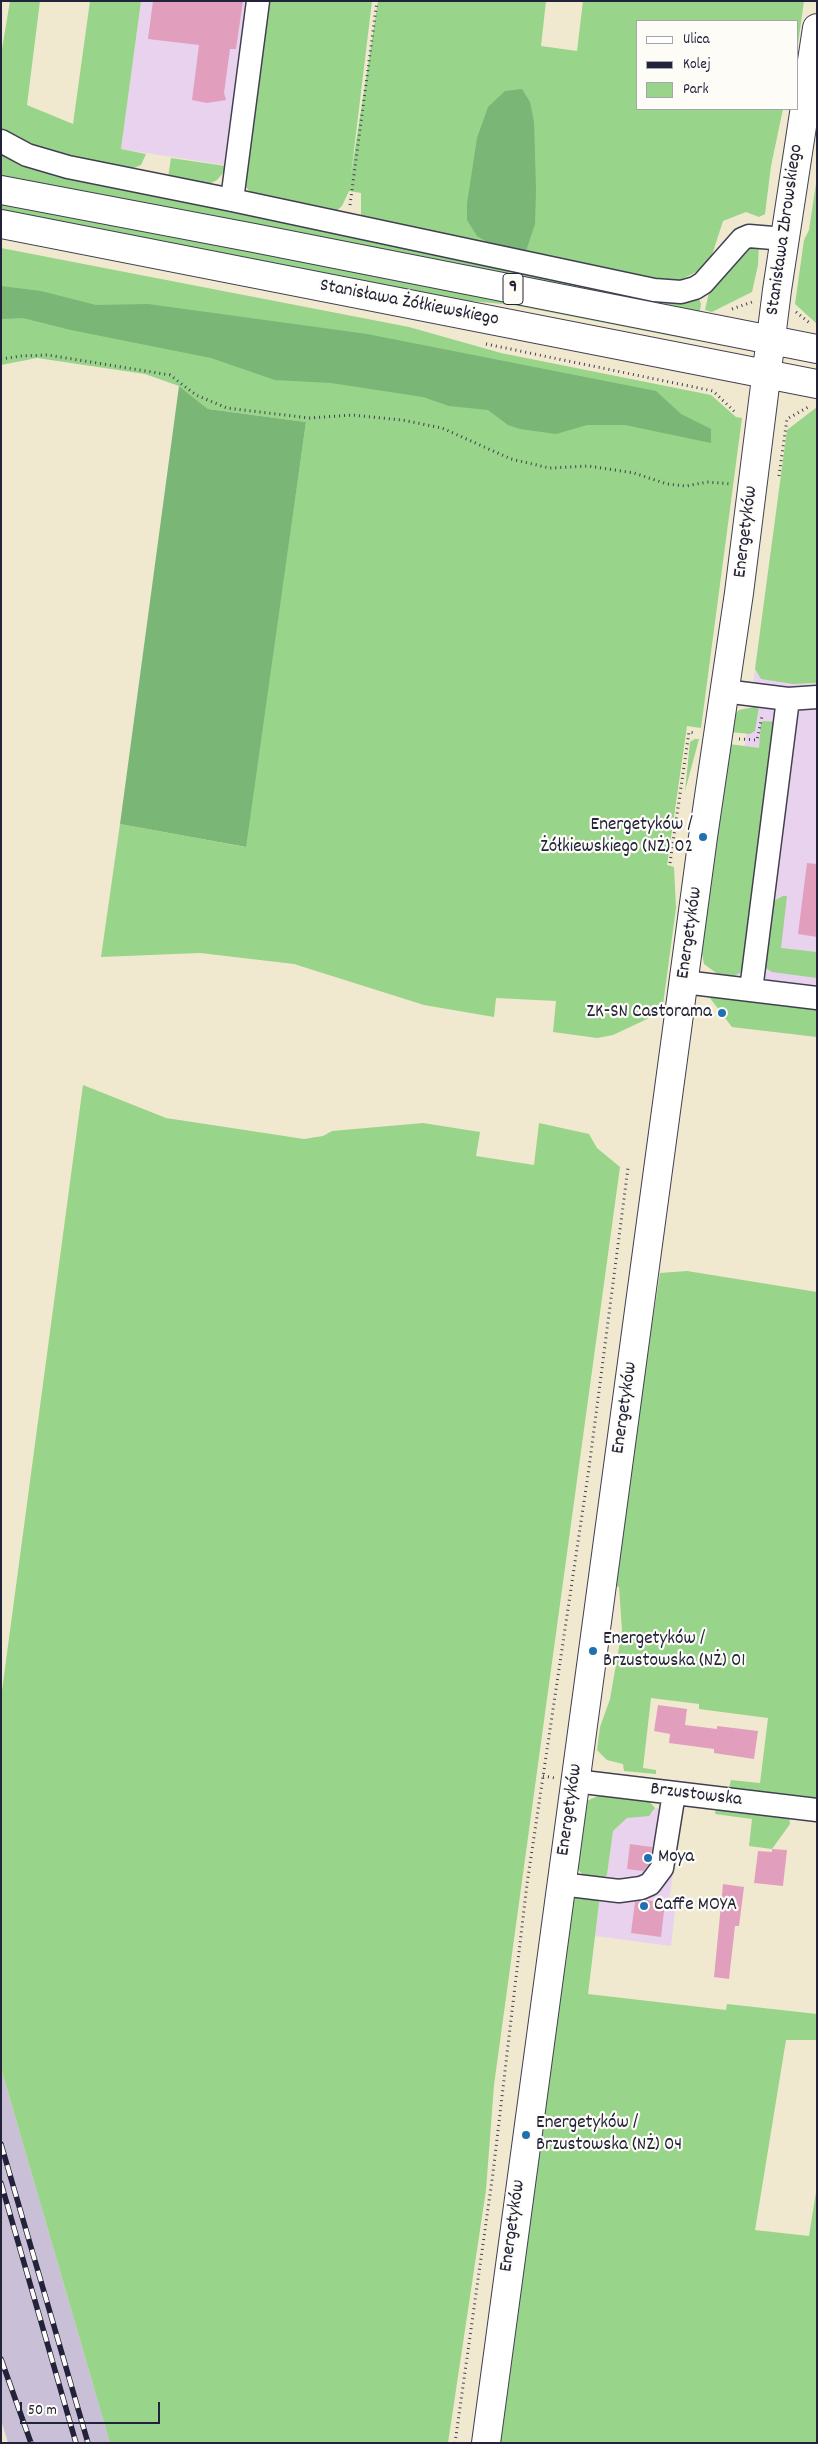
<!DOCTYPE html>
<html>
<head>
<meta charset="utf-8">
<style>
  body { margin:0 }
  #map { position:relative; width:818px; height:2444px; overflow:hidden; background:#f0e9d0; font-family:Dekko,sans-serif }
  canvas { display:block }
  .frame { position:absolute; inset:0; border:2px solid #22223b; pointer-events:none }
  .legend { position:absolute; left:636px; top:20px; width:162px; height:90px; box-sizing:border-box; background:#fdfcf7; border:1px solid #a5a5ac; margin:0; padding:6px 9px; list-style:none; font-size:15px; color:#22223b }
  .legend li { display:flex; align-items:center; gap:10px; height:25px }
  .legend b { width:25px; border:1px solid #a5a5ac }
  .scale { position:absolute; left:20px; top:2402px; width:140px; height:22px; box-sizing:border-box; border:2px solid #22223b; border-top:0; padding-left:6px; font-size:15px; line-height:18px; white-space:nowrap; color:#22223b; -webkit-text-stroke:4px #fdfcf7; paint-order:stroke }
</style>
</head>
<body>
<div id="map">
<canvas width="818" height="2444"></canvas>
<div class="frame"></div>
<ul class="legend">
<li><b style="height:6px;background:#fff"></b>Ulica</li>
<li><b style="height:6px;background:#22223b"></b>Kolej</li>
<li><b style="height:14px;background:#98d489"></b>Park</li>
</ul>
<div class="scale">50 m</div>
</div>
<script>
const ctx = document.querySelector('canvas').getContext('2d');
ctx.lineJoin = 'round';
function fill(path, color) { ctx.fillStyle = color; ctx.fill(path, 'evenodd'); }
const poly = rows => new Path2D(rows.map(r => 'M' + r).join(''));
function trace(path, color, width, dash) { ctx.strokeStyle = color; ctx.lineWidth = width; ctx.lineCap = dash ? 'butt' : 'round'; ctx.setLineDash(dash || []); ctx.stroke(path); }
function drawText(font, color, halo, rows, align = 'center') {
  ctx.font = font + ' Dekko,sans-serif'; ctx.lineWidth = 4.5; ctx.setLineDash([]); ctx.textBaseline = 'middle'; ctx.strokeStyle = halo; ctx.fillStyle = color; for (const [text, x, y, turn = 0] of rows) {
    ctx.save(); ctx.translate(x, y); ctx.rotate((+turn || 0) * Math.PI / 180); ctx.textAlign = isNaN(turn) ? turn : align; if (halo) ctx.strokeText(text, 0, 0); ctx.fillText(text, 0, 0); ctx.restore();
  }
}
fill(poly([
  [141,1,267,1,243,168,121,149],
  [755,670,758,674,806,684,817,683,817,1037,732,1027,710,998],
  [655,1808,682,1810,669,1901,676,1902,671,1946,595,1936,602,1879,607,1875,613,1831,627,1818,653,1813]
]), '#e9d2ed');
fill(poly([
  [1,2068,110,2443,8,2443,1,2420]
]), '#c9bfd7');
fill(poly([
  [10,1,40,1,27,105,73,124,90,1,141,1,121,149,146,154,141,165,128,170,30,148,1,132,1,55],
  [267,1,372,1,351,175,378,1,546,1,541,46,577,51,583,1,804,1,797,51,797,21,637,21,637,109,783,109,771,166,765,214,759,217,746,212,723,221,711,258,700,270,676,282,661,283,361,218,361,193,349,191,342,206,335,212,253,195,245,186,243,178],
  [1,151,645,300,674,302,699,298,701,304,699,316,1,178],
  [171,158,225,166,223,173,217,180,207,185,168,178],
  [817,177,817,324,795,304,804,240,809,230],
  [1,201,693,335,692,340,513,305,439,298,1,214],
  [759,242,758,265,752,292,712,312,705,310,710,288,745,248],
  [1,248,409,327,501,353,711,395,736,417,742,418,701,728,687,726,667,865,674,867,676,908,662,1012,613,1035,597,1038,553,1032,556,1001,496,998,494,1017,424,1005,294,964,200,953,101,957,120,824,245,847,306,422,208,409,179,386,145,374,37,358,1,365],
  [817,407,817,683,793,684,761,679,755,669,787,430],
  [759,706,755,731,750,734,731,732,735,714,739,710],
  [763,721,776,722,743,967,740,973,731,977,719,975,704,964,701,948,729,744,759,748,761,723],
  [695,739,699,739,685,791,690,742],
  [783,896,787,896,781,948,817,952,817,978,772,972,764,967,773,901],
  [722,997,817,1008,817,1037,732,1027,710,998],
  [83,1085,166,1118,304,1139,323,1136,332,1131,423,1123,480,1132,476,1156,534,1165,539,1123,589,1134,597,1148,620,1167,494,2085,486,2190,448,2443,110,2443,1,2068,1,1698],
  [687,1271,817,1292,817,1802,728,1792,731,1780,760,1783,768,1718,699,1709,699,1704,651,1698,643,1768,656,1770,656,1774,624,1771,623,1764,607,1760,597,1750,600,1727,610,1699,622,1630,619,1587,612,1585,660,1273],
  [602,1794,648,1800,655,1808,649,1816,627,1818,613,1831,607,1875,602,1879,584,1876,576,1867,585,1802],
  [716,1809,789,1817,790,1824,772,1849,749,1846,752,1819,715,1814],
  [600,1895,588,1994,726,2010,727,2004,817,2014,817,2040,786,2040,755,2230,809,2236,817,2186,817,2443,495,2443,571,1902,576,1896]
]), '#98d489');
fill(poly([
  [522,89,530,102,534,122,536,190,535,224,525,254,492,245,477,236,467,220,467,204,477,138,488,107,505,91],
  [1,286,41,291,96,305,148,304,367,334,656,391,681,414,711,429,711,443,625,425,587,425,556,434,520,429,508,425,488,410,449,406,423,397,331,383,275,380,211,358,71,330,23,318,1,319],
  [179,386,208,409,306,422,246,847,120,824]
]), '#7ab675');
fill(poly([
  [153,1,243,1,236,49,230,49,224,93,226,100,207,103,192,100,199,45,148,39],
  [807,863,817,864,817,937,798,934],
  [658,1705,687,1709,685,1725,717,1729,717,1726,758,1731,754,1759,714,1753,714,1749,669,1743,670,1734,654,1731],
  [630,1844,652,1847,650,1863,643,1871,627,1869],
  [772,1849,787,1850,783,1886,754,1883,758,1851,772,1852],
  [723,1884,744,1887,739,1926,735,1926,729,1979,714,1977],
  [647,1900,665,1903,661,1937,631,1933,635,1902]
]), '#e19fbd');
const minor = poly([
  [1,141,27,155,68,167,232,200,654,290,681,292,695,288,703,283,742,239,749,236,785,239],
  [232,200,258,1],
  [724,691,788,699,817,697],
  [684,982,817,998],
  [751,990,788,699],
  [575,1781,817,1810],
  [561,1884,619,1891,641,1888,650,1884,662,1868,674,1793]
]);
const major = poly([
  [1,190,254,238,817,349],
  [1,224,817,384],
  [486,2443,703,837,739,593,777,290,817,28]
]);
trace(minor, '#414051', 25);
trace(major, '#414051', 30);
trace(poly([
  [350,205,377,1],
  [732,309,752,302],
  [796,312,811,324],
  [486,344,713,391,735,412],
  [1,359,21,356,48,355,170,375,196,395,227,408,309,418,352,415,402,420,442,428,511,459,549,468,588,466,634,473,667,484,686,486,707,482,732,484],
  [779,476,787,419,810,406],
  [739,739,757,740,762,716],
  [670,863,689,732,696,733],
  [543,1776,555,1778],
  [455,2443,493,2173,527,1884,589,1468,628,1168]
]), '#414051', 3, [1, 4]);
trace(minor, '#fff', 22);
trace(major, '#fff', 28);
const rail = poly([
  [1,2144,88,2443],
  [1,2183,76,2443],
  [1,2359,31,2443]
]);
trace(rail, '#22223b', 5.5);
trace(rail, '#fdfcf7', 4, [11]);
for (const [x, y, r, color] of [
  [703,837,5,"#1f6fb2"],
  [722,1013,5,"#1f6fb2"],
  [593,1651,5,"#1f6fb2"],
  [648,1858,5,"#1f6fb2"],
  [644,1906,5,"#1f6fb2"],
  [526,2135,5,"#1f6fb2"]
]) { const dot = new Path2D(); dot.arc(x, y, r, 0, 2 * Math.PI); ctx.fillStyle = color; ctx.fill(dot); trace(dot, '#fdfcf7', 2); }
for (const [x, y, w] of [
  [513,289,20]
]) { const box = new Path2D(); box.roundRect(x - w / 2, y - 15.5, w, 31, 4); ctx.fillStyle = '#fdfcf7'; ctx.fill(box); trace(box, '#22223b', 1); }
drawText('bold 18px', '#22223b', null, [
  ["9",513,289]
]);
drawText('19px', '#22223b', '#fdfcf7', [
  ["Stanisława Zbrowskiego",786,230,-82],
  ["Stanisława Żółkiewskiego",409,304,11],
  ["Energetyków",747,532,-83],
  ["Energetyków",691,933,-82],
  ["Energetyków",626,1408,-82],
  ["Brzustowska",696,1796,7],
  ["Energetyków",571,1810,-82],
  ["Energetyków",514,2226,-82]
]);
drawText('19px', '#22223b', '#fdfcf7', [
  ["Energetyków /",693,826,"right"],
  ["Żółkiewskiego (NŻ) 02",693,848,"right"],
  ["ZK-SN Castorama",712,1013,"right"],
  ["Energetyków /",603,1640],
  ["Brzustowska (NŻ) 01",603,1662],
  ["Moya",658,1858],
  ["Caffe MOYA",654,1906],
  ["Energetyków /",536,2124],
  ["Brzustowska (NŻ) 04",536,2146]
], 'left');
</script>
</body>
</html>
